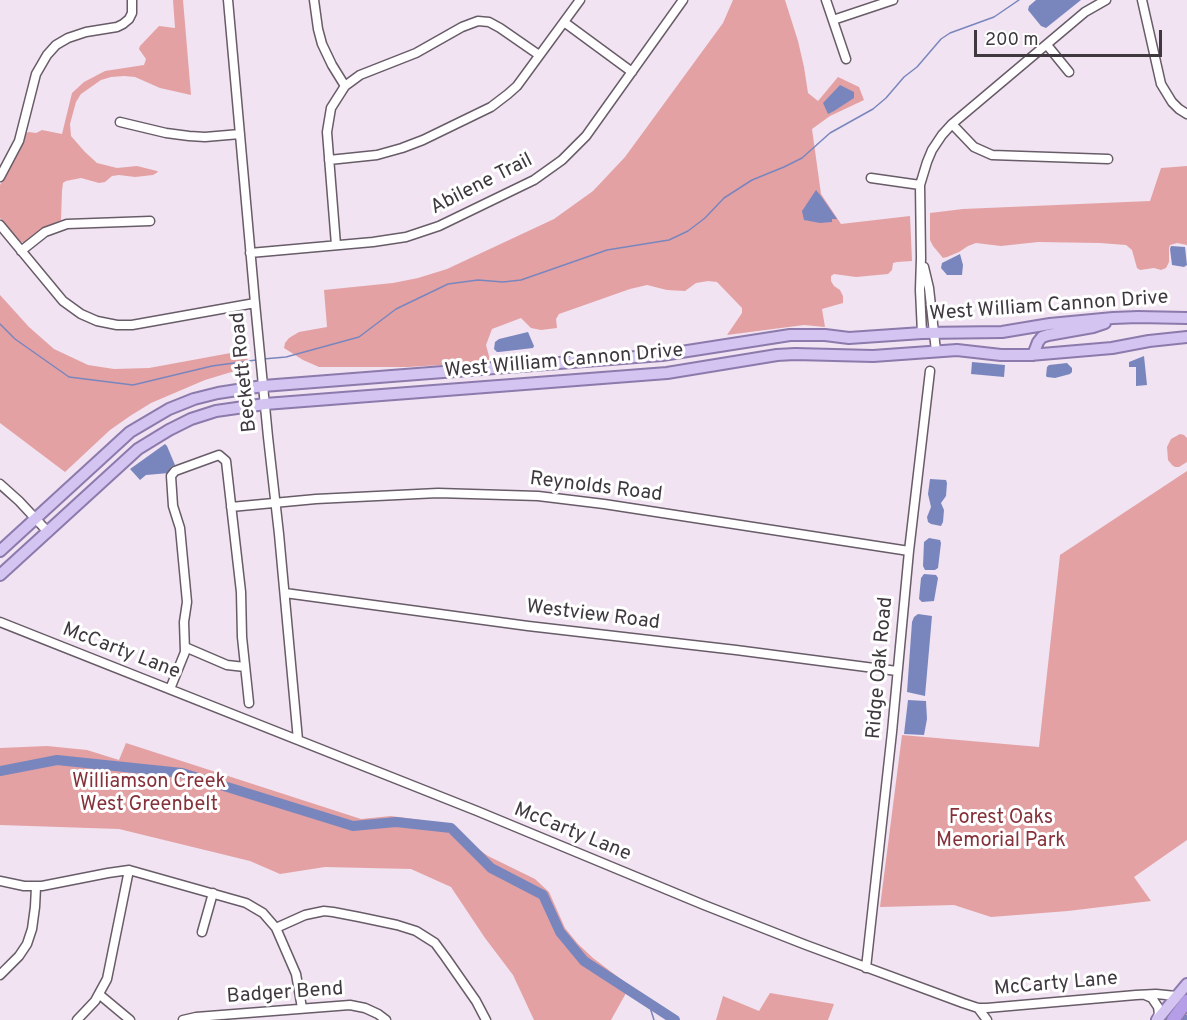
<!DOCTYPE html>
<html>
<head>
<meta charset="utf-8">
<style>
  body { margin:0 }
  #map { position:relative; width:1187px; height:1020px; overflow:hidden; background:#f1e3f1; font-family:Overpass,sans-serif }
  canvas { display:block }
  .scale { position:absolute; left:974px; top:30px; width:188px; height:27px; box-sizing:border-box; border:3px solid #3f393f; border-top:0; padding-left:8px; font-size:18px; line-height:21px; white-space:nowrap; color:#3f393f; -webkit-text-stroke:4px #fff; paint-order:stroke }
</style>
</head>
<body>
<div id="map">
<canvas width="1187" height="1020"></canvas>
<div class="scale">200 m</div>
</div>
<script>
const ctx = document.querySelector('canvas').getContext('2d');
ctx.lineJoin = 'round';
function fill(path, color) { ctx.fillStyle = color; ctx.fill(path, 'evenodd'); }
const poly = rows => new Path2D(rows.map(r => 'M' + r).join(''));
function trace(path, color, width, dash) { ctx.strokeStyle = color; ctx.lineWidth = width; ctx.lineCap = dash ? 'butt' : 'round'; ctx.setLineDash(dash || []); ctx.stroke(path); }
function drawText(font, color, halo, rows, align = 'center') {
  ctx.font = font + ' Overpass,sans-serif'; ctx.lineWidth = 6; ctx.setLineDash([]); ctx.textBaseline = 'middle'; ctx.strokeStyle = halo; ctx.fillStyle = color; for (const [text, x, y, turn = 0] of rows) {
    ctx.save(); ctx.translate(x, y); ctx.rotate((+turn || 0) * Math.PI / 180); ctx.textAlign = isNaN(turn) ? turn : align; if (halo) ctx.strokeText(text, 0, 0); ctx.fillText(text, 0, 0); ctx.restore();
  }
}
fill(poly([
  [173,0,183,0,191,95,160,88,135,77,124,76,111,77,101,80,81,94,76,102,70,124,71,136,85,152,97,163,117,168,137,166,157,171,158,172,153,175,135,177,119,175,112,176,105,182,99,183,81,178,66,181,63,183,62,191,61,220,40,230,24,243,20,241,0,218,0,185,19,150,26,133,29,132,36,133,42,130,62,134,72,93,84,82,105,71,144,65,146,59,139,49,140,46,159,26,175,28],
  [733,0,785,0,798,41,804,67,808,93,818,101,838,77,859,87,864,100,830,116,812,129,821,194,841,224,910,216,912,261,897,262,893,263,892,270,888,274,856,277,834,274,831,276,831,281,834,286,840,290,843,296,843,303,822,309,825,327,804,325,727,335,742,313,742,308,717,282,708,281,696,283,685,291,667,290,647,285,630,289,559,314,556,319,557,328,541,330,531,328,521,318,492,329,486,345,489,356,489,362,408,367,319,367,303,360,284,348,285,343,289,338,299,332,327,327,324,290,393,283,418,278,447,269,554,219,593,191,625,157,723,23],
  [1187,166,1187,245,1177,243,1170,245,1169,248,1169,262,1166,268,1161,270,1154,268,1140,270,1137,268,1132,250,1126,245,1100,243,1038,242,1001,246,976,243,968,246,959,252,947,257,943,258,933,246,930,240,930,213,963,209,1150,201,1161,168],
  [0,295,29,327,54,349,88,365,114,369,149,368,247,350,248,367,205,380,151,403,130,416,110,430,65,472,0,423],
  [1180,434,1184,435,1187,438,1187,462,1179,467,1175,467,1172,465,1168,460,1167,447,1171,439],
  [1187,471,1187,840,1134,877,1151,901,1068,911,991,917,954,905,880,907,902,735,1039,747,1060,555],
  [126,743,361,819,391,816,421,820,451,829,488,856,535,879,549,892,565,928,578,944,593,958,630,986,611,1020,534,1020,513,975,485,938,451,887,411,869,325,867,280,874,250,861,119,829,0,825,0,748,47,746,87,750,119,760],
  [770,993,834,1004,828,1020,716,1020,723,996,759,1011]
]), '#e3a1a4');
fill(poly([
  [1036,0,1081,0,1046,28,1041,26,1028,10,1029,6],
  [840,85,854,92,854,98,834,111,828,114,823,103],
  [816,190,821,196,837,219,832,219,832,222,820,223,804,220,802,211],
  [1171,246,1185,247,1187,265,1184,267,1172,265,1170,249],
  [960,254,963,265,962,275,947,275,941,268,942,263],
  [528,332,534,346,533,348,499,352,497,352,494,349,495,342,499,339],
  [1144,356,1147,385,1136,386,1136,367,1129,367,1129,362],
  [972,362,1005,365,1004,377,971,374],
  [1067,363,1072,368,1072,372,1070,374,1055,378,1047,377,1046,376,1047,367,1049,365],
  [165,444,167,446,175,465,171,467,169,473,146,475,140,480,130,469],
  [930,479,946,480,947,483,946,496,941,503,944,510,943,522,941,526,931,524,928,522,927,517,931,507,928,494],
  [929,538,940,540,941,543,938,568,935,570,925,570,923,566,924,542],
  [924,574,936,575,938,578,934,601,922,602,919,599,921,578],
  [918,614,932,616,925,696,907,692,912,622,914,617],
  [908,700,926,701,927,719,924,735,904,734]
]), '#7986be');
trace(poly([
  [0,324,15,339,69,377,133,385,212,366,256,360],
  [263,359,286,357,359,337,396,309,448,284,478,280,503,282,521,280,607,250,669,240,688,231,705,218,724,198,752,180,784,167,802,158,830,133,873,109,886,98,904,77,917,67,941,39,950,33,994,17,1019,0],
  [649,1004,654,1020]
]), '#7986be', 1.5);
trace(poly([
  [0,771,57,760,182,773,353,826,396,822,451,828,491,868,543,895,560,932,584,961,675,1020],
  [1185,1020,1187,1020]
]), '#7986be', 10);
const minor = poly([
  [228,0,255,303,268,437,279,534,298,740],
  [314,0,318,29,322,44,332,65,345,86],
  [826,0,846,59],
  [1142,0,1161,84,1172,102,1179,109,1187,114],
  [833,20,893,0],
  [564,22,632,72],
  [1047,45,1069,72],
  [120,122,166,133,189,136,205,137,240,134],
  [952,124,974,147,992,155,1108,159],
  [329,160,377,155,402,148,423,140,491,107,508,94,517,86,580,0],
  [0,177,19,141,36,74,47,55,56,45,68,38,86,32,117,27,123,24,129,19,132,13,132,0],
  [871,178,920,185],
  [0,225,63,301,81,314,97,321,117,325,132,325,255,303],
  [336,245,327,132,331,108,345,86,360,75,416,53,462,27,478,21,489,22,500,28,539,55],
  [21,251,45,232,67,224,150,221],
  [250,253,373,242,406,237,439,226,534,180,562,160,586,136,683,0],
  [924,267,929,288,936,351],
  [922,333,920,290,921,258,920,185,927,162,932,150,942,135,952,124,1085,12,1106,0],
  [0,484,19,501,48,532],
  [231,507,316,499,438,493,538,496,604,504,909,551],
  [285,593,528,626,736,650,897,671],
  [0,622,477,811,704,905,806,945,963,1003,978,1008,987,1008,1136,995,1156,994,1176,996],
  [185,647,227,665,245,667],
  [170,689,185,652,184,622,187,602,180,528,173,506,171,476,175,471,219,455,226,461,241,592,242,637,249,703],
  [0,881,24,886,42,886,108,873,129,870,246,903,263,913,276,928,296,974,302,1008],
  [276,928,305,915,324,911,333,912,359,917,397,925,416,931,435,943,446,958,476,1001,486,1020],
  [202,932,213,893],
  [866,968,892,732,909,551,930,371],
  [0,975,19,956,27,944,32,929,35,907,36,887],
  [100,995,130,1020],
  [1145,995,1152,998,1158,1007,1159,1014,1156,1020],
  [978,1008,987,1020],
  [77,1020,95,1001,107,979,129,870],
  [183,1020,196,1017,350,1005,365,1008,378,1014,386,1020]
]);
const major = poly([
  [1033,355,1038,342,1042,337,1048,335,1093,327,1105,323],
  [0,551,130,432,169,409,194,399,218,393,263,386,662,355,790,335,825,335,849,338,922,333,1002,332,1050,324,1113,318,1138,317,1187,318],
  [0,575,138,449,169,430,191,419,216,411,265,404,667,373,777,355,795,354,873,356,957,350,1001,355,1030,355,1112,348,1149,341,1187,337],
  [1157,1020,1187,984]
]);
const highway = poly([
  [1173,1020,1187,1001]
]);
trace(minor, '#685c68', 11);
trace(major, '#8c7aac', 14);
trace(highway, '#8c7aac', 15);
trace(minor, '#fff', 8);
trace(major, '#d3c4f1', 10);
trace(highway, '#b69de7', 12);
drawText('20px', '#3f393f', '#fff', [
  ["Abilene Trail",482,185,-27],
  ["West William Cannon Drive",1049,307,-4],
  ["West William Cannon Drive",564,362,-5],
  ["Beckett Road",245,372,-96],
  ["Reynolds Road",596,488,7],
  ["Westview Road",593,616,7],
  ["McCarty Lane",121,652,21],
  ["Ridge Oak Road",881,668,-85],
  ["McCarty Lane",572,833,22],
  ["McCarty Lane",1056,985,-5],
  ["Badger Bend",285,994,-4]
]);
drawText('20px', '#85313a', '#fff', [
  ["Williamson Creek",149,783],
  ["West Greenbelt",149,806],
  ["Forest Oaks",1001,819],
  ["Memorial Park",1001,842]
]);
</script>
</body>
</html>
